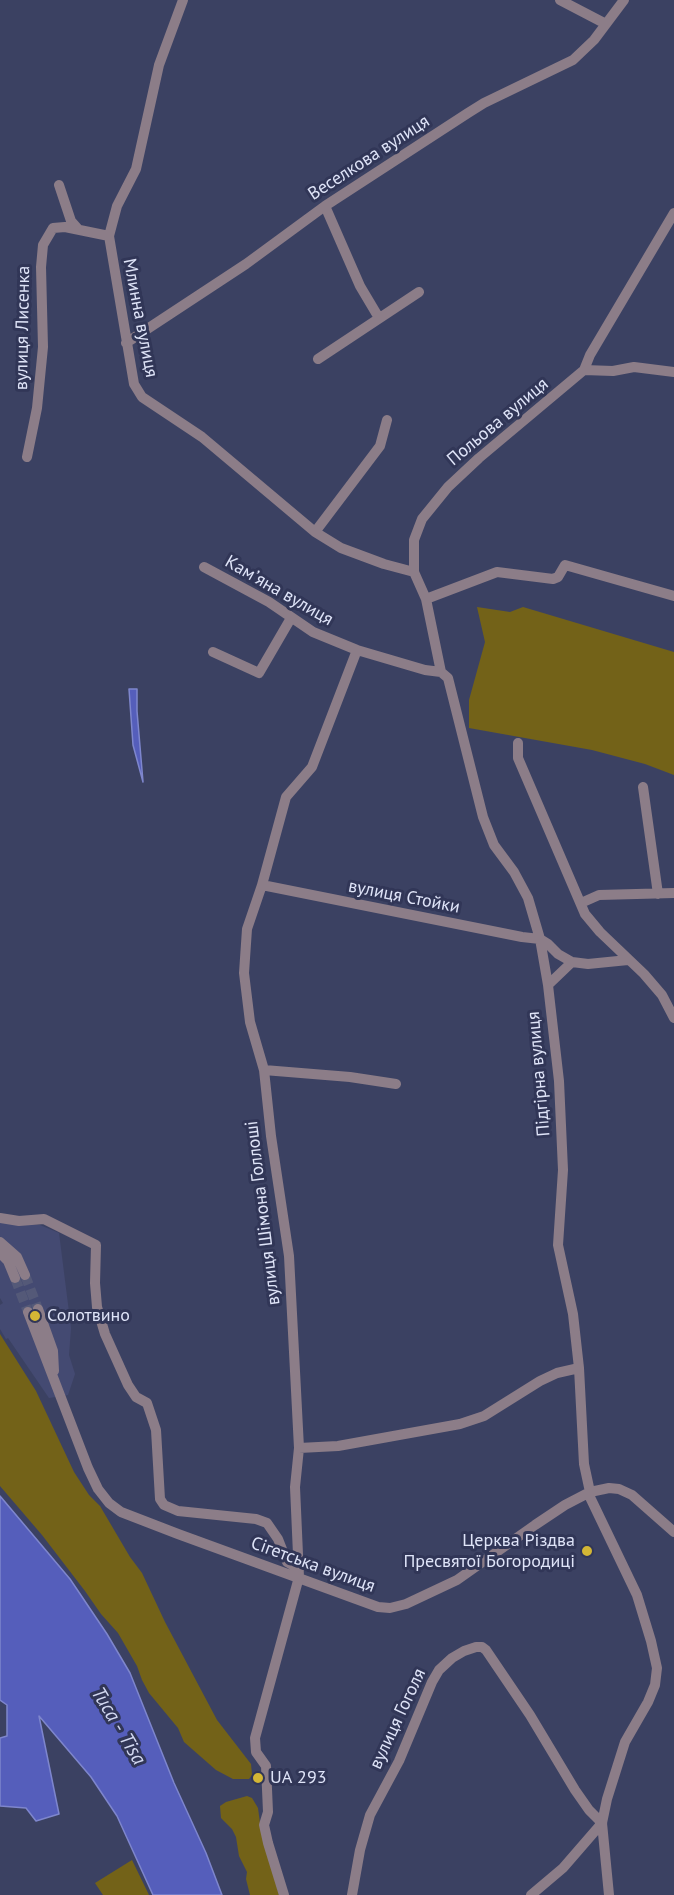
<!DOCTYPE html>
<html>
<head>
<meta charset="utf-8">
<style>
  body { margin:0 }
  canvas { display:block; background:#3b4162 }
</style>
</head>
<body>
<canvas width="674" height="1895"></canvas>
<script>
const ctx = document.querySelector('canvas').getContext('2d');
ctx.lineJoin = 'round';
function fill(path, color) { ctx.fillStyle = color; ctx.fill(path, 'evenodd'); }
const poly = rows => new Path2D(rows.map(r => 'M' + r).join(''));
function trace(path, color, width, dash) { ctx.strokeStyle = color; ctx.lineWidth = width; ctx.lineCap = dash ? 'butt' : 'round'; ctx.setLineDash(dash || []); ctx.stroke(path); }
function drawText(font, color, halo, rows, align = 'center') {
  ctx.font = font + ' "PT Sans",sans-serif'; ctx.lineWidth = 6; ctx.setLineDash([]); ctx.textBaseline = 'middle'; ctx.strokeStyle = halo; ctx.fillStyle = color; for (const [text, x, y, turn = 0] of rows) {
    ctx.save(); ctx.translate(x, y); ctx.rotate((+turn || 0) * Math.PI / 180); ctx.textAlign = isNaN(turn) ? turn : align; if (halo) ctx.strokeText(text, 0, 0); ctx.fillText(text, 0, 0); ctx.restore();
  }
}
fill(poly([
  [0,1220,14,1225,40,1225,59,1233,71,1328,69,1355,75,1374,68,1395,49,1398,8,1338,6,1339,0,1329,0,1305,3,1303,0,1298]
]), '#444a72');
fill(poly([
  [477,607,510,612,523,607,674,652,674,775,645,764,592,750,469,728,469,700,485,642],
  [0,1334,36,1391,74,1472,89,1495,100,1506,130,1557,142,1573,165,1622,217,1720,251,1764,252,1775,249,1779,233,1779,216,1770,184,1742,178,1728,149,1693,142,1680,137,1666,118,1633,101,1614,85,1591,42,1535,0,1486],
  [247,1796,252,1798,258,1808,260,1823,279,1895,250,1895,246,1879,247,1872,239,1856,236,1837,232,1829,221,1818,220,1806,226,1802],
  [132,1860,149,1895,103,1895,95,1883]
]), '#736218');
const water = poly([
  [129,689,137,689,137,711,143,782,133,745,129,689],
  [0,1496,70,1579,107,1634,130,1673,174,1783,206,1853,222,1895,153,1895,117,1816,91,1777,39,1716,59,1814,36,1821,26,1808,0,1806,0,1738,7,1736,7,1705,0,1700,0,1496]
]);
fill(water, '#555ebb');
trace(water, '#7e86cd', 1.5);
trace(poly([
  [25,1275,38,1309],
  [15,1278,28,1312]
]), '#545978', 10, [10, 5]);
trace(poly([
  [183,0,159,65,136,169,117,206,109,236,134,384,142,397,202,437,315,532,341,548,384,564,414,572],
  [560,0,606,24],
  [59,185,71,221,79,230],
  [325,206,360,286,379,318],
  [126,343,246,264,325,206,468,113,484,103,573,60,594,40,624,0],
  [318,359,419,292],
  [584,370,613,371,634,367,674,372],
  [27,457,37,408,43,347,41,267,43,245,53,228,65,227,109,236],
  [315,532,380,446,387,420],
  [204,567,269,602,313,632,357,650,425,670,441,672],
  [426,599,497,572,553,579,558,577,565,565,674,596],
  [213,652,259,673,291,618],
  [441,672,448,678,483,817,494,845,514,872,528,898,540,939,548,985,559,1081,563,1170,558,1245,573,1314,579,1368,584,1464,590,1492],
  [441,672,426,599,414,572,414,540,422,519,448,487,479,458,584,370,590,355,674,213],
  [518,743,518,758,585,914,600,932,644,974,662,995,674,1018],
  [643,787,658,894],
  [262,885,522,937,540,939,548,944,558,954,572,962,588,964,628,960],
  [581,903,599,895,674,893],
  [548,985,572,962],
  [264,1070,350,1077,396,1084],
  [0,1218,19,1221,44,1219,96,1245,95,1283,97,1307,105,1334,128,1385,136,1397,147,1403,156,1430,160,1499,164,1505,178,1511,256,1519,267,1523,278,1539,287,1562,299,1569],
  [0,1242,17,1257,25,1275],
  [0,1253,8,1261,15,1278],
  [38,1309,53,1351,54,1371],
  [28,1312,88,1468,98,1489,109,1503,121,1512,178,1534,378,1607,390,1608,406,1604,457,1580,535,1525,565,1505,590,1492,609,1488,619,1489,632,1495,674,1532],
  [299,1448,338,1446,460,1424,484,1416,540,1381,557,1373,579,1368],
  [588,1493,637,1595,651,1641,657,1668,655,1685,648,1702,625,1742,607,1799,602,1823,609,1895],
  [284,1895,268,1843,264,1825,268,1812,266,1766,256,1752,255,1738,299,1577,295,1487,299,1448,289,1256,271,1136,264,1070,250,1022,244,973,247,929,262,885,286,797,312,767,357,650],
  [352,1895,360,1850,370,1815,399,1761,432,1682,439,1670,452,1658,464,1651,476,1647,482,1647,486,1650,530,1715,575,1790,589,1810,602,1823,563,1868,531,1895]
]), '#8c7d88', 10);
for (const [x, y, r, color] of [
  [35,1316,6,"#d3b635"],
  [587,1551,6,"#d3b635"],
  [258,1778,6,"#d3b635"]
]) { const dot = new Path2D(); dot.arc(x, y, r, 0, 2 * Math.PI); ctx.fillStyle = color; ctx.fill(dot); trace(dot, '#313657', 2); }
drawText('18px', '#dfe4f8', '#313657', [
  ["Веселкова вулиця",369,158,-33],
  ["Млинна вулиця",140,318,79],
  ["вулиця Лисенка",23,328,-89],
  ["Польова вулиця",498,422,-40],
  ["Камʼяна вулиця",279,591,30],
  ["вулиця Стойки",404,897,11],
  ["Підгірна вулиця",539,1074,-95],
  ["вулиця Шімона Голлоші",263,1213,-97],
  ["Сігетська вулиця",313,1565,20],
  ["вулиця Гоголя",398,1719,-65]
]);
drawText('18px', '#dfe4f8', '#313657', [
  ["Солотвино",47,1316],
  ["Церква Різдва",575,1541,"right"],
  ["Пресвятої Богородиці",575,1562,"right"],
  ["UA 293",270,1778]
], 'left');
drawText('italic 20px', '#d2d8f1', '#313657', [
  ["Тиса - Tisa",118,1726,59]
]);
</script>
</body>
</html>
